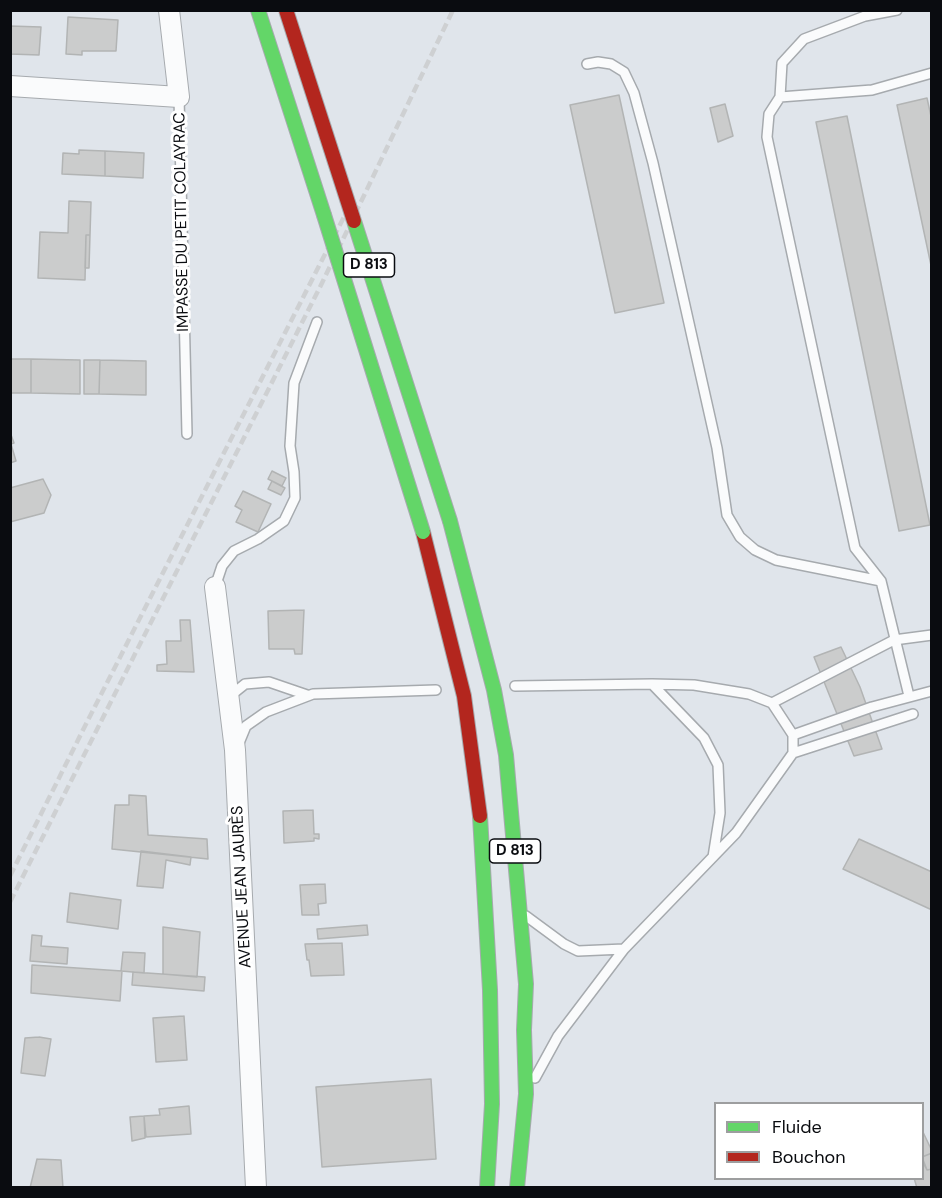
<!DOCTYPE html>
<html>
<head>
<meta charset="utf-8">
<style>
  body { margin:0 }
  #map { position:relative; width:942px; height:1198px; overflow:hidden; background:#e0e5eb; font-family:"DM Sans",sans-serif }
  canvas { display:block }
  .frame { position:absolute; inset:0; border:12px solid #0a0c10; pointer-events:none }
  .legend { position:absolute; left:714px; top:1102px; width:210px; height:78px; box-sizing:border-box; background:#fff; border:2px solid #9d9e9f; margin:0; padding:8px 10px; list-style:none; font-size:18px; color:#0a0c10 }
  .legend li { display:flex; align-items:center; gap:12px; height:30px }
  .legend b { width:30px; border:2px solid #9d9e9f }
</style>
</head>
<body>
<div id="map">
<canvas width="942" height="1198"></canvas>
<div class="frame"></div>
<ul class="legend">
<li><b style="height:8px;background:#63d668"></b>Fluide</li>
<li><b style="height:8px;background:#b3261e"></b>Bouchon</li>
</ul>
</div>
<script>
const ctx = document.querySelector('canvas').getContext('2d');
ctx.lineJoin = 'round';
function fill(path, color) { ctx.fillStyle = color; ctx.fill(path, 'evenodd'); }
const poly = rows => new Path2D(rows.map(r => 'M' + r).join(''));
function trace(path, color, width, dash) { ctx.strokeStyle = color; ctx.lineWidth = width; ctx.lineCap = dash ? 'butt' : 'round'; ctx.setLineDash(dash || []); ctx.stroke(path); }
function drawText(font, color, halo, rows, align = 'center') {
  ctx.font = font + ' "DM Sans",sans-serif'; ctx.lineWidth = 6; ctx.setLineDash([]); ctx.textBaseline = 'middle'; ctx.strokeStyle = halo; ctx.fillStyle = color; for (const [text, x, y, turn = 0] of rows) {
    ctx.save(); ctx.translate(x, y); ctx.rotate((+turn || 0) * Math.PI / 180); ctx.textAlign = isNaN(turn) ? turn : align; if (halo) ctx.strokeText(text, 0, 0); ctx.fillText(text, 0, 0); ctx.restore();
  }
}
const building = poly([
  [68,17,118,20,116,51,82,51,82,55,66,54,68,17],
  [10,26,41,27,39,55,10,54,10,26],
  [619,95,664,303,615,313,570,105,619,95],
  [927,98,932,121,932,270,897,105,927,98],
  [725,104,733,136,718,142,710,108,725,104],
  [847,116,930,525,899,531,816,122,847,116],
  [79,150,105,151,105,176,62,174,63,153,79,154,79,150],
  [105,151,144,153,143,178,105,176,105,151],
  [69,201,91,202,90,235,86,235,85,280,38,278,40,232,68,233,69,201],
  [86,235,90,235,89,268,85,268,86,235],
  [10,359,31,359,31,393,10,393,10,359],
  [31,359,80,360,80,394,31,393,31,359],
  [84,360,100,360,99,394,84,394,84,360],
  [100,360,146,361,146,395,99,394,100,360],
  [10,432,14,443,11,444,16,461,10,463,10,432],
  [272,471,286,478,282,486,268,479,272,471],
  [43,479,51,495,44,513,10,522,10,488,43,479],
  [272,481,285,488,281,495,268,489,272,481],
  [243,491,271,504,258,532,236,522,242,510,235,506,243,491],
  [304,610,302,654,295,654,294,649,269,649,268,611,304,610],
  [180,620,190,620,194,672,157,671,157,665,167,664,166,641,181,641,180,620],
  [841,647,860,687,882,749,854,756,814,657,841,647],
  [129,795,146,796,148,835,207,839,208,859,112,849,115,805,129,805,129,795],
  [313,810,314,834,319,834,319,839,314,838,314,841,284,843,283,811,313,810],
  [859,839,932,872,932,910,843,869,859,839],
  [141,851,191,857,190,865,166,860,163,888,137,886,141,851],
  [325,884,326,903,318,904,319,915,302,915,300,885,325,884],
  [70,893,121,900,118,929,67,922,70,893],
  [367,925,368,935,318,939,317,929,367,925],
  [163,927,200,932,197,977,163,974,163,927],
  [32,935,42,936,41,946,68,948,67,964,30,961,32,935],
  [342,943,344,975,311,976,309,960,307,960,305,944,342,943],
  [123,952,145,953,144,973,121,971,123,952],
  [32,965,122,971,120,1001,31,993,32,965],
  [133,972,205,977,204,991,132,985,133,972],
  [184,1016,187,1060,156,1062,153,1018,184,1016],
  [39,1037,51,1039,45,1076,21,1073,25,1038,39,1037],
  [431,1079,436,1159,322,1167,316,1087,431,1079],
  [189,1106,191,1134,146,1137,144,1116,160,1115,159,1109,189,1106],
  [144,1116,145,1138,132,1141,130,1117,144,1116],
  [922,1130,932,1151,932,1153,922,1157,922,1130],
  [932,1153,932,1169,927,1170,922,1157,932,1153],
  [37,1159,61,1160,63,1188,30,1188,37,1159],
  [922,1161,927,1170,932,1169,932,1188,917,1188,914,1178,922,1178,922,1161]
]);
fill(building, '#cbcccc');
trace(building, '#b2b4b4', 1.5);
const lane = poly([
  [897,10,865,16,804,39,782,63,780,97,769,114,767,137,855,548,881,581,909,696],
  [587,64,598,62,611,64,624,72,634,93,653,163,717,448,727,515,740,537,755,550,776,560,881,581],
  [179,97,187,434],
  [780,97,872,90,932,73],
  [215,587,222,566,234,551,258,539,284,521,295,498,294,472,290,446,294,383,317,322],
  [652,684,704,738,718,765,720,813,713,857],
  [515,686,652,684,694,685,749,694,772,703,793,735,872,707,932,691],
  [230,696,245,684,269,682,307,695],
  [772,703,894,640,932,635],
  [239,743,246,726,266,712,313,694,436,690],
  [793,753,913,714],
  [526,916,564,944,578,951,624,949],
  [535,1078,558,1036,624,949,736,833,793,753,793,735]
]);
const street = poly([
  [10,86,179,97,169,10],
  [215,587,235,750,256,1188]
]);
const fast = poly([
  [258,10,324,215],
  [450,521,494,690,506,755,526,984,524,1030,526,1094,517,1188],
  [480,816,490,990,492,1104,487,1188]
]);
const jam = poly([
  [423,532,464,696,480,816]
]);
trace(lane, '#a6aaae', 12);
trace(street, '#a6aaae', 22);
trace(fast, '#a6aaae', 16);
trace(jam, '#a6aaae', 16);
trace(lane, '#fafbfc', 9);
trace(street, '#fafbfc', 20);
trace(fast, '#63d668', 14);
trace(jam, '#b3261e', 14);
trace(poly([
  [10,876,84,728,348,209],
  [10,902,322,283,453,10]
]), '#ced0d2', 4.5, [9, 4.5]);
const fastBridge = poly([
  [324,215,423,532],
  [354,221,450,521]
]);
const jamBridge = poly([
  [286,10,354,221]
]);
trace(fastBridge, '#a6aaae', 16, []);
trace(jamBridge, '#a6aaae', 16, []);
trace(fastBridge, '#63d668', 14);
trace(jamBridge, '#b3261e', 14);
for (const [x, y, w] of [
  [369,265,51],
  [515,851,51]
]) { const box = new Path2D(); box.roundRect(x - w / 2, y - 12, w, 24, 4.5); ctx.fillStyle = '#fff'; ctx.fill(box); trace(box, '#0a0c10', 1.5); }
drawText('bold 15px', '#0a0c10', null, [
  ["D 813",369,265],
  ["D 813",515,851]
]);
drawText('16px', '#0a0c10', '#fff', [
  ["IMPASSE DU PETIT COLAYRAC",182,222,-91],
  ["AVENUE JEAN JAURÈS",242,887,-93]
]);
</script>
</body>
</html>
